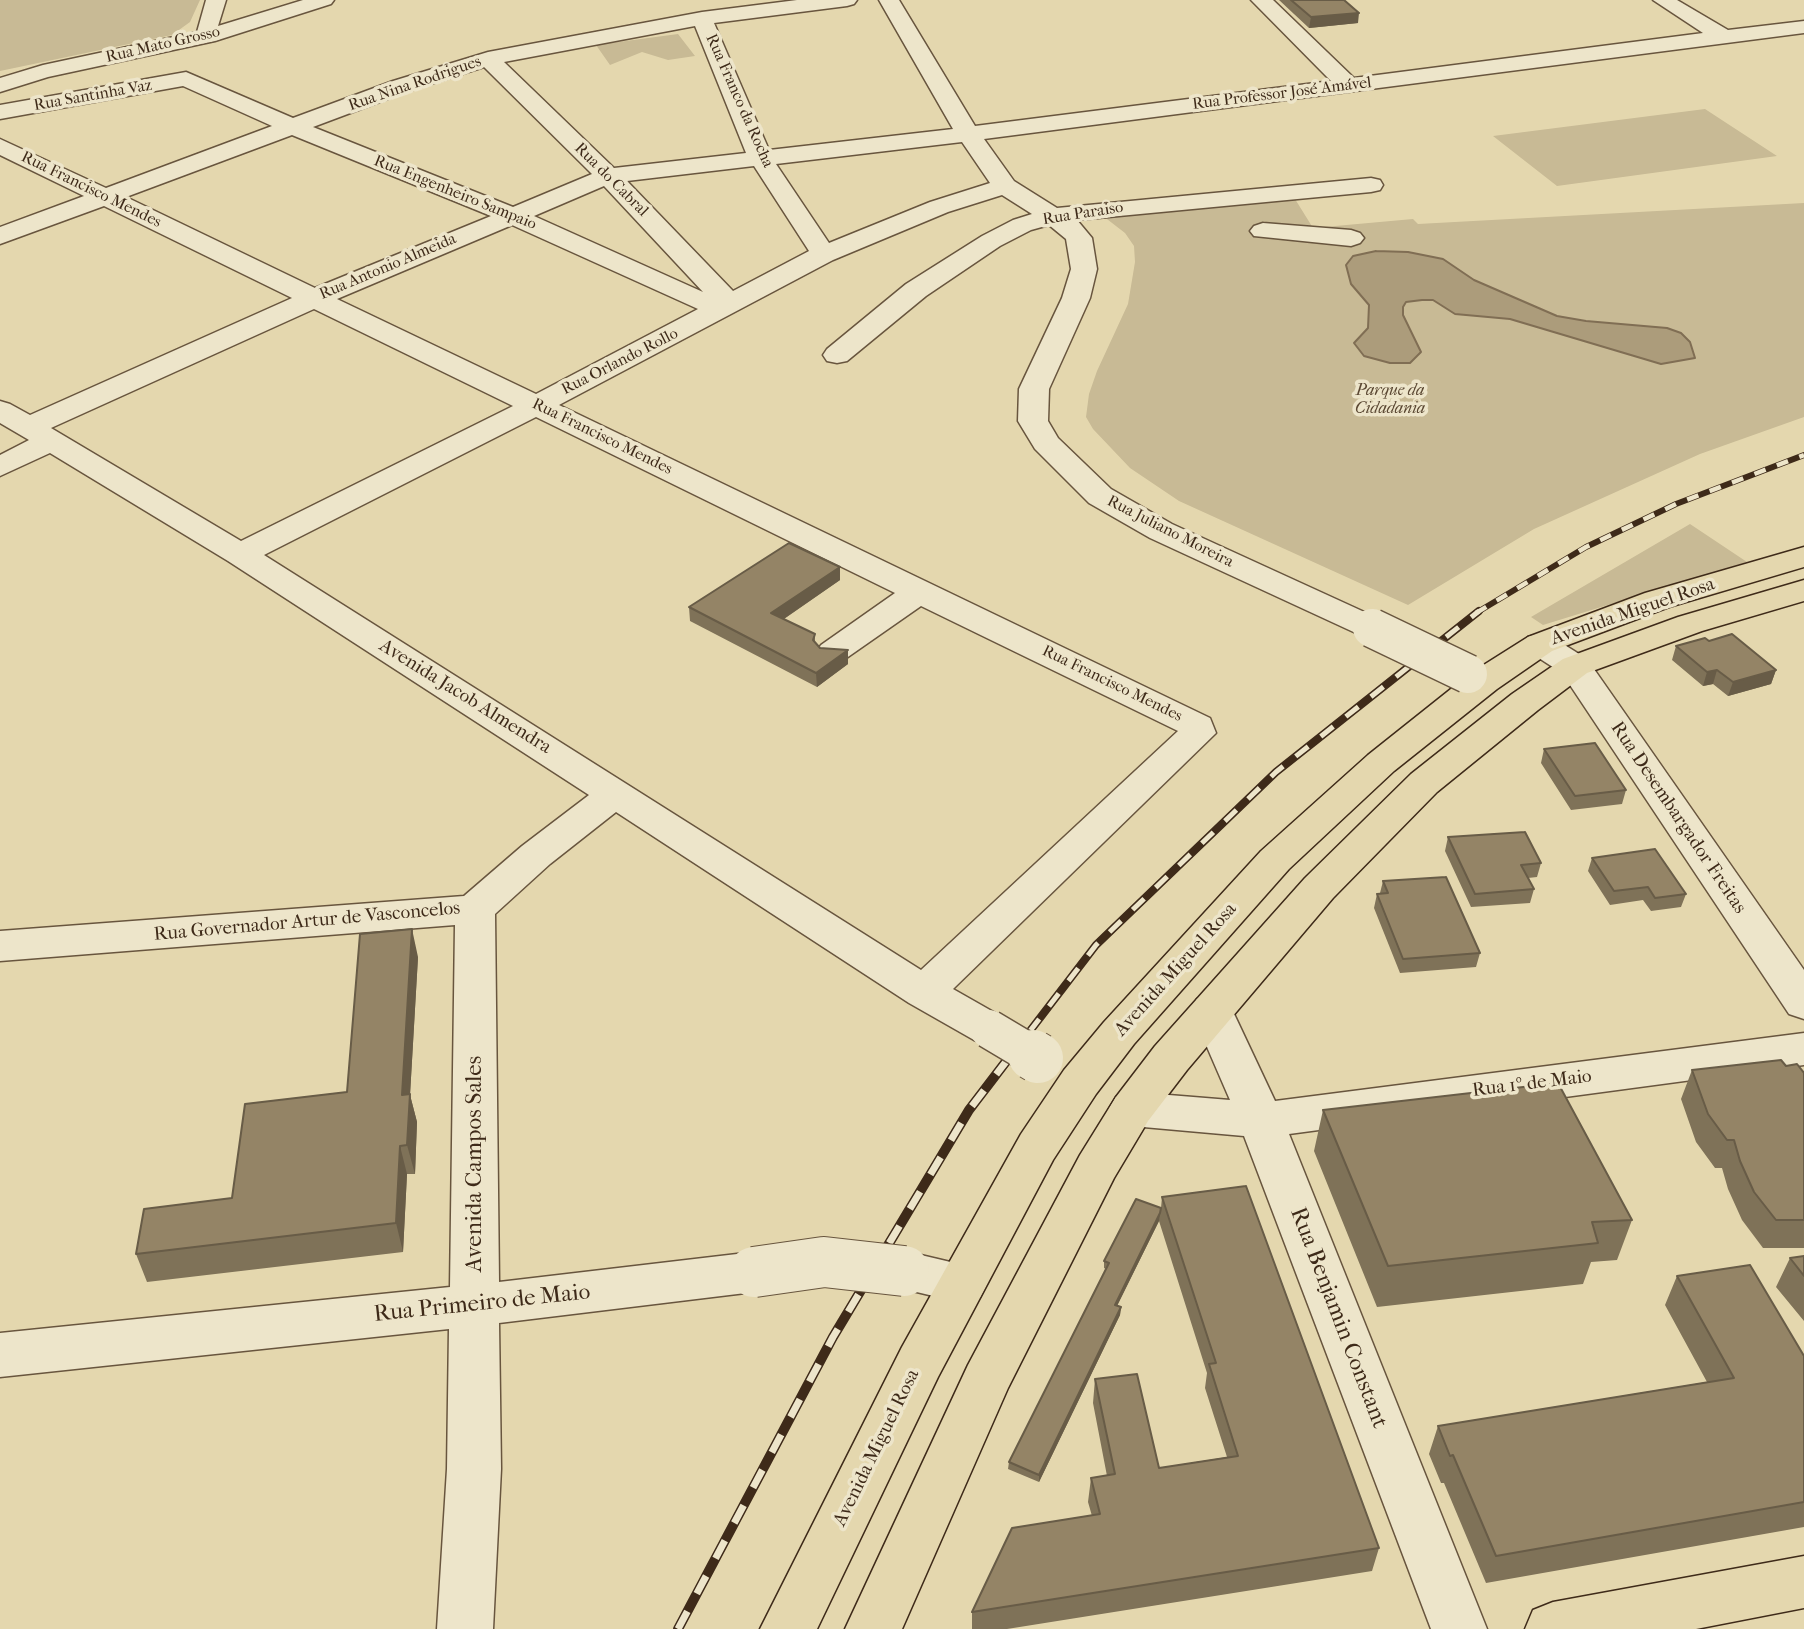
<!DOCTYPE html>
<html>
<head>
<meta charset="utf-8">
<style>
  body { margin:0 }
  canvas { display:block; background:#e4d7ae }
</style>
</head>
<body>
<canvas width="1804" height="1629"></canvas>
<script>
const ctx = document.querySelector('canvas').getContext('2d');
ctx.lineJoin = 'round';
function fill(path, color) { ctx.fillStyle = color; ctx.fill(path, 'evenodd'); }
const poly = rows => new Path2D(rows.map(r => 'M' + r).join(''));
function trace(path, color, width, dash) { ctx.strokeStyle = color; ctx.lineWidth = width; ctx.lineCap = dash ? 'butt' : 'round'; ctx.setLineDash(dash || []); ctx.stroke(path); }
function drawText(font, color, halo, rows, align = 'center') {
  ctx.font = font + ' "IM FELL French Canon",serif'; ctx.lineWidth = 7; ctx.setLineDash([]); ctx.textBaseline = 'middle'; ctx.strokeStyle = halo; ctx.fillStyle = color; for (const [text, x, y, turn = 0] of rows) {
    ctx.save(); ctx.translate(x, y); ctx.rotate((+turn || 0) * Math.PI / 180); ctx.textAlign = isNaN(turn) ? turn : align; if (halo) ctx.strokeText(text, 0, 0); ctx.fillText(text, 0, 0); ctx.restore();
  }
}
fill(poly([
  [0,0,200,0,190,22,172,35,0,71],
  [678,34,695,56,668,60,642,52,610,65,596,45],
  [1705,109,1777,156,1557,186,1493,136],
  [1295,199,1313,228,1413,219,1418,224,1804,203,1804,417,1700,454,1534,529,1408,605,1179,501,1130,468,1093,429,1086,417,1089,394,1097,371,1128,304,1135,262,1134,246,1125,233,1103,216],
  [1690,524,1747,562,1543,625,1531,617]
]), '#c8ba95');
const water = poly([
  [1376,251,1408,252,1443,259,1474,280,1557,316,1586,321,1667,328,1681,333,1690,342,1695,358,1661,364,1510,319,1455,314,1433,300,1422,300,1406,302,1403,307,1403,315,1421,352,1410,363,1390,363,1364,356,1354,343,1368,328,1369,305,1351,284,1346,265,1353,256,1376,251]
]);
fill(water, '#ac9c7b');
trace(water, '#806e54', 2);
const minor = poly([
  [206,0,226,0,218,26,303,0,334,0,331,4,215,41,48,77,0,92,0,78,43,65,197,32,206,0],
  [797,0,857,0,854,4,847,6,714,23,769,150,953,129,879,0,899,0,975,126,1331,81,1251,0,1273,0,1354,78,1703,33,1653,0,1677,0,1728,30,1804,21,1804,33,984,139,1014,181,1057,208,1371,178,1380,180,1383,185,1380,190,1371,192,1077,220,1092,238,1097,269,1090,298,1049,389,1048,421,1058,438,1111,489,1172,524,1384,621,1389,628,1384,635,1372,638,1360,635,1150,538,1089,503,1035,449,1018,421,1019,389,1062,298,1071,269,1066,239,1049,225,1031,230,1000,246,926,296,847,361,837,363,827,361,823,355,827,349,906,284,982,236,1013,220,1032,214,1002,195,948,212,833,260,559,405,1210,718,1216,733,953,989,1004,1018,1011,1029,1004,1040,989,1045,974,1040,909,1003,616,812,550,864,495,914,499,1282,754,1252,771,1258,778,1272,771,1286,754,1292,499,1323,501,1469,493,1629,437,1629,447,1469,449,1329,0,1377,0,1333,450,1287,455,925,0,961,0,931,464,896,522,846,589,795,228,561,50,453,0,476,0,455,29,440,0,423,0,401,10,404,30,415,292,298,104,206,0,244,0,227,84,196,0,155,0,139,106,188,272,126,183,86,0,119,0,105,186,72,293,118,393,81,488,52,702,12,797,0],
  [695,26,746,153,614,168,504,62,695,26],
  [484,67,592,174,513,207,313,127,409,91,484,67],
  [292,135,491,216,315,288,126,197,292,135],
  [962,142,990,183,930,202,829,243,776,164,962,142],
  [754,166,809,251,733,291,627,181,754,166],
  [604,186,703,292,534,216,604,186],
  [512,225,698,309,536,394,337,299,512,225],
  [314,309,513,406,241,541,51,428,314,309],
  [536,417,895,593,821,645,816,652,821,659,833,662,845,659,921,606,1178,731,921,970,264,555,536,417],
  [1263,223,1351,230,1360,233,1364,238,1360,243,1351,246,1254,236,1250,231,1254,226,1263,223],
  [1540,634,1552,637,1587,659,1804,970,1804,1019,1789,1014,1562,673,1528,651,1523,644,1528,637,1540,634],
  [1212,994,1227,999,1275,1101,1804,1033,1804,1065,1289,1134,1487,1629,1431,1629,1244,1136,1132,1126,1116,1121,1109,1109,1116,1097,1132,1092,1230,1100,1191,1010,1197,999,1212,994],
  [904,1251,980,1269,987,1283,980,1297,963,1303,887,1285,880,1271,887,1257,904,1251]
]);
const major = poly([
  [1804,547,1804,567,1669,607,1552,651,1497,689,1394,771,1289,869,1134,1044,1096,1094,1053,1160,938,1377,817,1629,760,1629,902,1347,1021,1134,1064,1070,1104,1022,1261,851,1368,755,1471,673,1528,637,1645,593,1804,547],
  [1804,580,1804,601,1702,631,1587,673,1538,710,1437,792,1333,898,1187,1070,1148,1121,1114,1178,1008,1388,902,1629,845,1629,968,1365,1080,1155,1116,1097,1155,1046,1305,878,1411,774,1512,694,1563,659,1678,617,1804,580],
  [1804,1556,1804,1608,1696,1629,1525,1629,1533,1610,1553,1602,1804,1556]
]);
trace(minor, '#68553e', 3);
trace(major, '#3e2a19', 3);
fill(minor, '#ede5ca');
fill(major, '#e4d7ae');
const railFar2 = poly([
  [1476,613,1586,547,1676,504,1804,455]
]);
const railFar1 = poly([
  [1010,1057,1096,945,1276,772,1479,611]
]);
const rail = poly([
  [678,1629,833,1337,969,1110,1011,1055]
]);
trace(railFar2, '#3e2a19', 6);
trace(railFar1, '#3e2a19', 8);
trace(rail, '#3e2a19', 10);
trace(railFar2, '#ede5ca', 4.5, [12]);
trace(railFar1, '#ede5ca', 5, [16]);
trace(rail, '#ede5ca', 7, [20]);
const minorBridgeFar1 = poly([
  [1372,628,1468,674],
  [989,1029,1036,1057]
]);
const minorBridge = poly([
  [1033,1055,1038,1058],
  [754,1272,824,1262,904,1271]
]);
trace(minorBridgeFar1, '#68553e', 41, []);
trace(minorBridge, '#68553e', 52, []);
trace(minorBridgeFar1, '#ede5ca', 38);
trace(minorBridge, '#ede5ca', 50);
fill(poly([
  [1279,0,1344,0,1358,23,1309,28],
  [840,567,840,580,784,619,815,634,815,642,820,648,848,650,848,664,817,687,690,621,689,607],
  [1709,641,1776,670,1771,684,1728,696,1713,684,1703,686,1672,660,1676,646],
  [1544,749,1626,790,1622,804,1571,810,1541,763],
  [1448,837,1541,863,1537,877,1528,878,1534,889,1530,903,1471,907,1445,851],
  [1592,858,1686,894,1681,907,1651,911,1643,900,1610,905,1588,871],
  [1383,881,1480,953,1476,967,1400,973,1374,908,1377,894,1380,893],
  [418,957,410,1095,417,1122,415,1174,407,1174,403,1252,147,1282,136,1254,232,1198,347,1092],
  [1786,1066,1804,1073,1804,1248,1763,1248,1742,1220,1728,1189,1722,1168,1715,1168,1696,1142,1681,1099,1692,1070],
  [1323,1110,1632,1220,1617,1260,1591,1262,1583,1284,1377,1307,1314,1151],
  [1162,1197,1379,1548,1372,1571,1007,1629,972,1629,972,1612,1092,1516,1088,1502,1091,1478,1107,1476,1093,1403,1095,1379,1159,1468,1227,1457,1205,1388,1207,1373,1159,1221,1117,1306,1121,1307,1120,1315,1039,1482,1008,1469,1009,1462,1106,1269,1104,1268,1104,1261,1161,1208],
  [1804,1256,1804,1321,1776,1287,1790,1258],
  [1677,1276,1804,1356,1804,1527,1486,1583,1444,1483,1441,1483,1429,1454,1438,1426,1707,1382,1665,1305]
]), '#7f7258');
fill(poly([
  [1359,13,1358,23,1309,28,1311,17],
  [840,567,840,580,772,627,771,613],
  [848,650,848,664,817,687,816,673],
  [1717,670,1713,684,1703,686,1707,672],
  [1776,670,1771,684,1728,696,1733,682],
  [412,929,418,957,410,1095,417,1122,415,1174,407,1145,402,1095],
  [400,1146,407,1174,403,1252,396,1223],
  [1160,1213,1159,1221,1114,1312,1115,1305],
  [1121,1307,1120,1315,1039,1482,1039,1475]
]), '#685c47');
const building = poly([
  [1291,0,1344,0,1359,13,1311,17,1291,0],
  [789,543,840,567,771,613,815,634,813,640,820,648,848,650,816,673,689,607,789,543],
  [1732,634,1776,670,1733,682,1717,670,1707,672,1676,646,1705,638,1709,641,1732,634],
  [1595,743,1626,790,1575,796,1544,749,1595,743],
  [1525,832,1541,863,1521,865,1534,889,1475,894,1448,837,1525,832],
  [1655,849,1686,894,1655,898,1648,887,1614,891,1592,858,1655,849],
  [1446,877,1480,953,1403,959,1377,894,1388,893,1383,881,1446,877],
  [412,929,402,1095,410,1094,407,1145,400,1146,396,1223,136,1254,144,1209,232,1198,245,1104,347,1092,360,934,412,929],
  [1781,1060,1786,1066,1797,1064,1804,1073,1804,1220,1776,1220,1754,1192,1740,1161,1734,1140,1727,1140,1708,1114,1692,1070,1781,1060],
  [1558,1083,1632,1220,1592,1222,1598,1243,1388,1266,1323,1110,1558,1083],
  [1246,1186,1379,1548,972,1612,1012,1528,1100,1514,1091,1478,1115,1474,1095,1379,1137,1374,1159,1468,1238,1456,1209,1364,1216,1363,1162,1197,1246,1186],
  [1136,1199,1161,1208,1160,1213,1115,1305,1121,1307,1039,1475,1009,1462,1109,1263,1104,1261,1136,1199],
  [1804,1256,1804,1276,1790,1258,1804,1256],
  [1750,1265,1804,1356,1804,1502,1496,1556,1453,1455,1450,1456,1438,1426,1734,1378,1677,1276,1750,1265]
]);
fill(building, '#948466');
trace(building, '#685c47', 2);
drawText('16px', '#3e2a19', '#ede5ca', [
  ["Rua Mato Grosso",163,45,-13],
  ["Rua Nina Rodrigues",415,84,-19],
  ["Rua Professor José Amável",1282,94,-7],
  ["Rua Santinha Vaz",93,96,-10],
  ["Rua Franco da Rocha",739,101,66],
  ["Rua do Cabral",611,180,45],
  ["Rua Francisco Mendes",91,190,26],
  ["Rua Engenheiro Sampaio",455,193,22],
  ["Rua Paraiso",1083,214,-9],
  ["Rua Antonio Almeida",388,267,-23],
  ["Rua Orlando Rollo",620,362,-27],
  ["Rua Francisco Mendes",602,437,26],
  ["Rua Juliano Moreira",1170,532,27],
  ["Rua Francisco Mendes",1112,684,26]
]);
drawText('italic 16px', '#5a4732', '#ede5ca', [
  ["Parque da",1390,391],
  ["Cidadania",1390,409]
]);
drawText('19px', '#3e2a19', '#ede5ca', [
  ["Avenida Miguel Rosa",1633,612,-19],
  ["Avenida Jacob Almendra",465,697,32],
  ["Rua Desembargador Freitas",1678,818,56],
  ["Rua Governador Artur de Vasconcelos",307,922,-5],
  ["Avenida Miguel Rosa",1176,970,-48],
  ["Rua 1º de Maio",1532,1084,-7],
  ["Avenida Miguel Rosa",877,1448,-64]
]);
drawText('23px', '#3e2a19', '#ede5ca', [
  ["Avenida Campos Sales",475,1164,-90],
  ["Rua Primeiro de Maio",482,1304,-6],
  ["Rua Benjamin Constant",1338,1318,69]
]);
</script>
</body>
</html>
